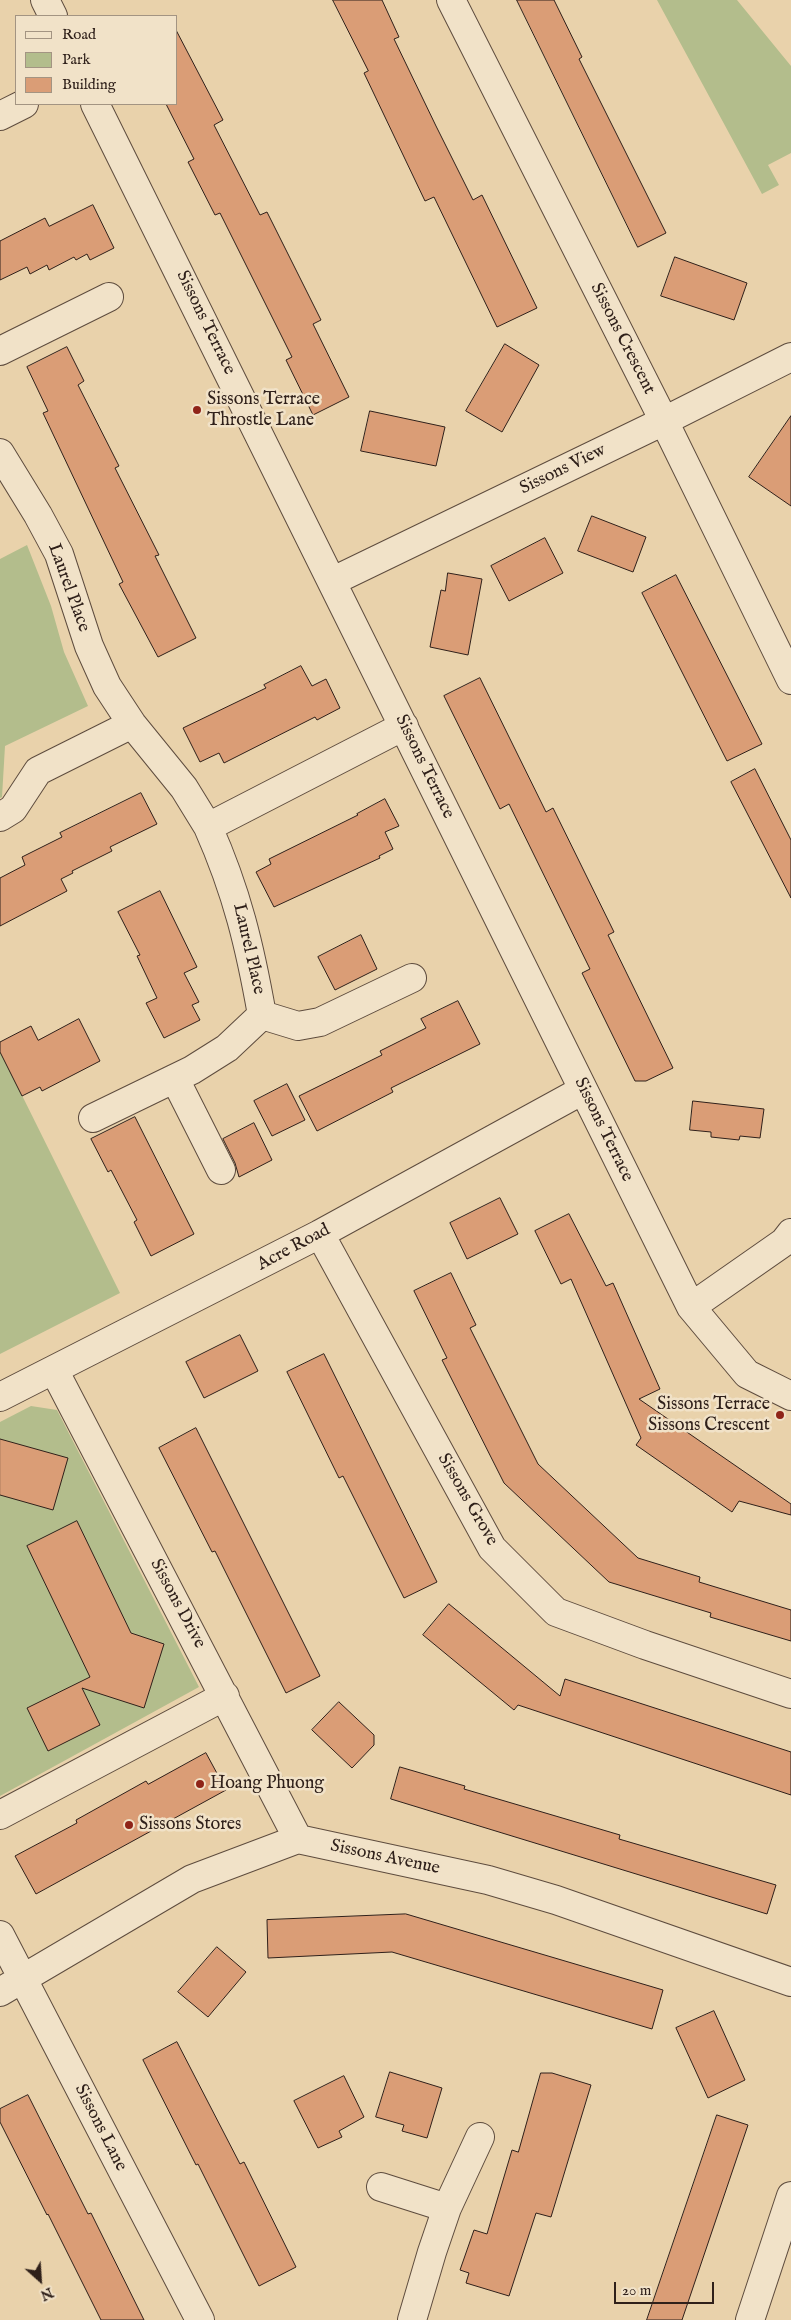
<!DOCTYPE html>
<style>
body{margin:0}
#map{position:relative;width:791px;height:2320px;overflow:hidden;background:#e9d2ab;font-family:"IM FELL English",serif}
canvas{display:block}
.legend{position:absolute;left:15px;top:15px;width:162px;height:90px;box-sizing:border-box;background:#f1e2c8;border:1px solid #a39482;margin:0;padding:6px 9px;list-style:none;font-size:15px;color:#2f201a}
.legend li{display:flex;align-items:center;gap:10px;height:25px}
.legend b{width:25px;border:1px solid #a39482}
.north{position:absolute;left:15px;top:2255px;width:50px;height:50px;-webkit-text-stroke:4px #f1e2c8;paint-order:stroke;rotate:154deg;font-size:14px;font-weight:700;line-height:20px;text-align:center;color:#2f201a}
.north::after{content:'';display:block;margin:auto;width:18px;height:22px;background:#2f201a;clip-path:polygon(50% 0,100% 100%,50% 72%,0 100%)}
.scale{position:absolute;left:614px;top:2282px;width:100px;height:22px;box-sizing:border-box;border:2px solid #2f201a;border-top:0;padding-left:6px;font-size:15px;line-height:18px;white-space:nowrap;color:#2f201a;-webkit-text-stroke:4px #f1e2c8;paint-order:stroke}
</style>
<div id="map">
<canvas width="791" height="2320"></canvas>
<ul class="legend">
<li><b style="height:6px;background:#f1e2c8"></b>Road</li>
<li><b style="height:14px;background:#b3bd8c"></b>Park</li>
<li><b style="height:14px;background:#da9d76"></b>Building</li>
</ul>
<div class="north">N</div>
<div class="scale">20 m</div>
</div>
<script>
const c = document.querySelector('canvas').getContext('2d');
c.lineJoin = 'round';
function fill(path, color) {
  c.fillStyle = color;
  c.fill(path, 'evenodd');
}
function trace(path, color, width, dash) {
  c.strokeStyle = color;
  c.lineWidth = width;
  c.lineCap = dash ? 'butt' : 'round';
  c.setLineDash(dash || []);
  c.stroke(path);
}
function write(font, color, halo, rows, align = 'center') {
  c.font = font + ' "IM FELL English",serif';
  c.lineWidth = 5;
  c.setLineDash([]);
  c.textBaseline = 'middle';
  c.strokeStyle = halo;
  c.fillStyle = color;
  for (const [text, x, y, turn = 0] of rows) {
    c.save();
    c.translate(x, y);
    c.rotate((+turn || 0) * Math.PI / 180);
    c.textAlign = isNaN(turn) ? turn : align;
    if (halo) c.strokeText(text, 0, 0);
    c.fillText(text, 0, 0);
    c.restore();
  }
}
const green = new Path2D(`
 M 657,0 L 737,0 L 791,66 L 791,153 L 768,165 L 779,185 L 762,194 Z
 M 27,545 L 51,606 L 64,652 L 88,706 L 5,746 L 2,797 L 0,798 L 0,559 Z
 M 0,1051 L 120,1293 L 0,1354 Z
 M 31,1406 L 57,1410 L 199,1687 L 0,1796 L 0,1422 Z`);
const building = new Path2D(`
 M 333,0 L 382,0 L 399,37 L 394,39 L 436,126 L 473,200 L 482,195 L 537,308 L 497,327 L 434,197 L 425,201 L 364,73 L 368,71 Z
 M 517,0 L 554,0 L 582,57 L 579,59 L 666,233 L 638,247 Z
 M 176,30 L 223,120 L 214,125 L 260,215 L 267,212 L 321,320 L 313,324 L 349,397 L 313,415 L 286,360 L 292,357 L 220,213 L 215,215 L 188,162 L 194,159 L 166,104 L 176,104 Z
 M 93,205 L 114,248 L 90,260 L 87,254 L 76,260 L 74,257 L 49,270 L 47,265 L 30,274 L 27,267 L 0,280 L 0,241 L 45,218 L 49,226 Z
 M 675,257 L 747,283 L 734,320 L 661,296 Z
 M 505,344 L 539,365 L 502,432 L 466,411 Z
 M 67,347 L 84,381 L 78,385 L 119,466 L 115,468 L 159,555 L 155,556 L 196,638 L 158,657 L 119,584 L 123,582 L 43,413 L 48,411 L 27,367 Z
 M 370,411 L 445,427 L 436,466 L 361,451 Z
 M 791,416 L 791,506 L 749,477 Z
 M 592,516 L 646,537 L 633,572 L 578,551 Z
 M 545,538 L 563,573 L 509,601 L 491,566 Z
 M 448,573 L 482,579 L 468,655 L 430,647 L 441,590 L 445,591 Z
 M 676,575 L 762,744 L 727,761 L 642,593 Z
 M 301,666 L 312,686 L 326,679 L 340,708 L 317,720 L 315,717 L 224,763 L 219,753 L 200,762 L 183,728 L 266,688 L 264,685 Z
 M 480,678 L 546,812 L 553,808 L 614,932 L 608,935 L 673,1068 L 646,1081 L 635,1081 L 582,973 L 590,969 L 509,804 L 500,809 L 444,696 Z
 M 755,769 L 791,840 L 791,898 L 731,782 Z
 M 141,793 L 157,824 L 110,847 L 112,851 L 72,871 L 73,873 L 61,879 L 67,891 L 0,926 L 0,878 L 25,865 L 22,857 L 62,837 L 60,833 Z
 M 385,799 L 399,826 L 385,832 L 393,849 L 379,856 L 380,858 L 274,907 L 256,872 L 271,864 L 269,859 L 358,815 L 357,814 Z
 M 160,891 L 197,967 L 184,973 L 199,1002 L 192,1005 L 200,1020 L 164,1038 L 146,1003 L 157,998 L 137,956 L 140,955 L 118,912 Z
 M 361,935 L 377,969 L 335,990 L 318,957 Z
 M 458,1001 L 480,1044 L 391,1088 L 393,1092 L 317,1131 L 299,1096 L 382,1055 L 380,1051 L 426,1028 L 421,1019 Z
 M 79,1019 L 100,1061 L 42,1091 L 40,1087 L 22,1096 L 0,1052 L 0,1042 L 31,1026 L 38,1040 Z
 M 287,1084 L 305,1120 L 272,1136 L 254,1101 Z
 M 693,1101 L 764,1109 L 760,1138 L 740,1136 L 739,1140 L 711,1137 L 711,1132 L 690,1130 Z
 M 135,1117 L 194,1234 L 151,1256 L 134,1222 L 137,1220 L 111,1170 L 108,1172 L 91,1139 Z
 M 254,1123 L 272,1160 L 239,1177 L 235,1163 L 223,1139 Z
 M 500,1198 L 518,1234 L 467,1259 L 450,1223 Z
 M 569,1214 L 606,1286 L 613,1283 L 660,1389 L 639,1399 L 791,1504 L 791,1515 L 739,1501 L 732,1512 L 636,1445 L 641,1438 L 571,1279 L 561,1284 L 535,1231 Z
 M 451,1273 L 476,1325 L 470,1328 L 538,1464 L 638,1558 L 700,1577 L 699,1582 L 791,1610 L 791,1641 L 710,1617 L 711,1613 L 609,1582 L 504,1483 L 442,1360 L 447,1358 L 414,1291 Z
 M 240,1335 L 258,1371 L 204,1398 L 186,1362 Z
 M 324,1354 L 437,1582 L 404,1598 L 343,1476 L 339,1478 L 287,1372 Z
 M 196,1428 L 320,1676 L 286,1693 L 215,1551 L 212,1552 L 159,1448 Z
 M 0,1439 L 68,1458 L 53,1510 L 0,1495 Z
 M 77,1521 L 131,1633 L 164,1644 L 144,1708 L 82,1688 L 100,1725 L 48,1751 L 27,1708 L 90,1677 L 27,1546 Z
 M 449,1604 L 560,1696 L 565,1679 L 791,1752 L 791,1795 L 518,1705 L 514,1710 L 423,1635 Z
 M 339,1702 L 374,1735 L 374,1745 L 352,1768 L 312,1730 Z
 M 206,1753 L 226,1790 L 36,1894 L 15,1856 L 77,1823 L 76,1820 L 146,1781 L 148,1784 Z
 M 400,1767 L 465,1786 L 464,1789 L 620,1835 L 619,1839 L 776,1885 L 767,1914 L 391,1799 Z
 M 406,1914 L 663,1990 L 652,2029 L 392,1952 L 268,1958 L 267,1920 Z
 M 217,1947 L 246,1972 L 208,2017 L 178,1992 Z
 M 714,2011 L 745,2080 L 708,2098 L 676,2028 Z
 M 177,2042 L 240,2164 L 244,2162 L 296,2267 L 259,2286 L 198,2164 L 196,2165 L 143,2060 Z
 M 390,2072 L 442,2088 L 427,2138 L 402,2131 L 404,2125 L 376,2117 Z
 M 541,2073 L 552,2073 L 591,2085 L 551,2217 L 536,2213 L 509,2296 L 466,2283 L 469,2273 L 460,2270 L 474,2230 L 487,2234 L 512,2150 L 518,2152 Z
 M 344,2076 L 364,2117 L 339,2131 L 342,2137 L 318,2148 L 294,2101 Z
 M 28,2095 L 88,2214 L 91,2213 L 144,2320 L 101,2320 L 48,2214 L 47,2215 L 0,2122 L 0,2109 Z
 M 717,2115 L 748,2125 L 682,2320 L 647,2320 Z`);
const minor = new Path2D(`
 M 45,0 L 53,16
 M 451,0 L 664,421 L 791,680
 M 95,104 L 691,1307 L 747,1374 L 791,1396
 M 0,116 L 24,104
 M 0,351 L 109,297
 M 0,453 L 38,515 L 59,554 L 89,646 L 107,686 L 132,724 L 184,788 L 208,827
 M 333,581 L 664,421 L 791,357
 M 0,817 L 13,809 L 38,771 L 132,724
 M 262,1015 C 250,947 237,892 208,827 L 404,726
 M 262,1015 L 298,1026 L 320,1022 L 412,978
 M 175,1079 L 221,1170
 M 93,1118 L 192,1070 L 227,1048 L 262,1015
 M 320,1234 L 492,1548 L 556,1612 L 645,1645 L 791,1694
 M 691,1307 L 784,1242 L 791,1233
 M 54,1370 L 298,1839
 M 0,1397 L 320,1234 L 583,1090
 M 0,1815 L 225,1696
 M 0,1935 L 200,2320
 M 0,1992 L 192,1879 L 298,1839 L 488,1880 L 556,1900 L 791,1982
 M 381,2187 L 447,2208
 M 412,2320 L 432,2252 L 447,2208 L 480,2137
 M 750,2320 L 791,2196`);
const markers = [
 [197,410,5,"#8f2418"],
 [780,1415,5,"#8f2418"],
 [200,1784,5,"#8f2418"],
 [129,1825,5,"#8f2418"]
];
const streetNames = [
 ["Sissons Terrace",205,323,64],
 ["Sissons Crescent",622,339,63],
 ["Sissons View",563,470,-26],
 ["Laurel Place",68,588,70],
 ["Sissons Terrace",424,767,64],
 ["Laurel Place",248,949,77],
 ["Sissons Terrace",603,1130,64],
 ["Acre Road",294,1248,-28],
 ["Sissons Grove",467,1500,60],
 ["Sissons Drive",177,1604,62],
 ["Sissons Avenue",385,1858,12],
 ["Sissons Lane",100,2128,63]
];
const poiNames = [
 ["Sissons Terrace",207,400],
 ["Throstle Lane",207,421],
 ["Sissons Terrace",770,1405,"right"],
 ["Sissons Crescent",770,1426,"right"],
 ["Hoang Phuong",210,1784],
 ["Sissons Stores",139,1825]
];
fill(green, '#b3bd8c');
fill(building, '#da9d76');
trace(building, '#2f201a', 1);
trace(minor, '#5e4c3e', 30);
trace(minor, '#f1e2c8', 28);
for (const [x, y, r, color] of markers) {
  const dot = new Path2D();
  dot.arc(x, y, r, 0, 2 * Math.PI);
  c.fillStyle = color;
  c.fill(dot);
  trace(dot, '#f1e2c8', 2);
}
write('18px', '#2f201a', '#f1e2c8', streetNames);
write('18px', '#2f201a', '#f1e2c8', poiNames, 'left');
</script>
